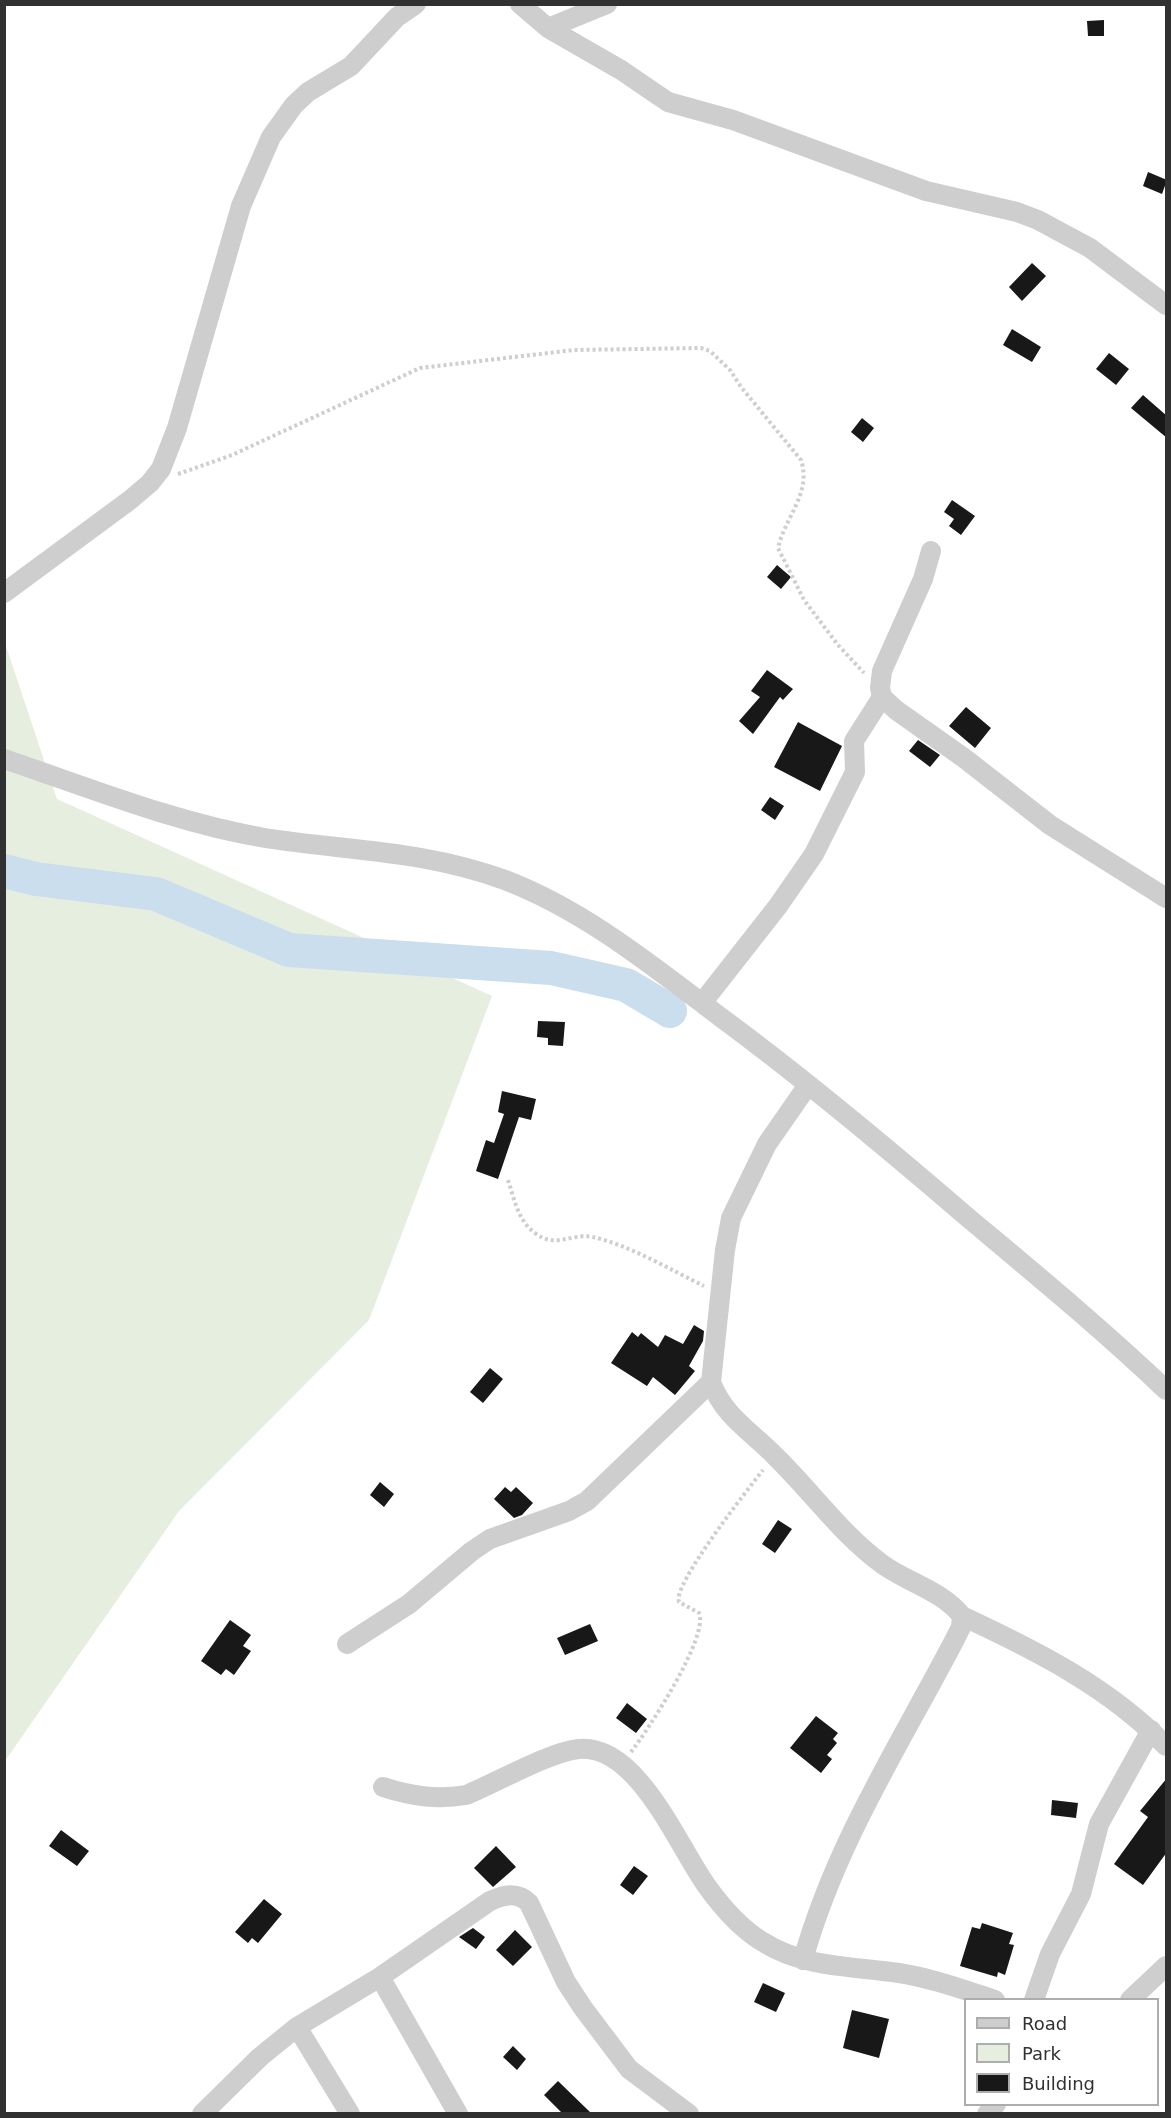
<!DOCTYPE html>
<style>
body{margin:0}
#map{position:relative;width:1171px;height:2118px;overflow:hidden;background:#fff;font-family:"DejaVu Sans",sans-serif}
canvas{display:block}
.frame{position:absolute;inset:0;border:6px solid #313131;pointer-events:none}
.legend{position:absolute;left:964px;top:1998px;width:195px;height:108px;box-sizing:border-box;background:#fff;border:2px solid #adadad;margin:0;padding:8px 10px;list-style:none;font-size:18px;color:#313131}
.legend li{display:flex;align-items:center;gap:12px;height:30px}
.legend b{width:30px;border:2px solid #adadad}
</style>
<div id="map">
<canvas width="1171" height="2118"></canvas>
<div class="frame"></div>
<ul class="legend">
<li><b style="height:8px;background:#cecece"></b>Road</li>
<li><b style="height:16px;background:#e6eedf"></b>Park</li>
<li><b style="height:16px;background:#181818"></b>Building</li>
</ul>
</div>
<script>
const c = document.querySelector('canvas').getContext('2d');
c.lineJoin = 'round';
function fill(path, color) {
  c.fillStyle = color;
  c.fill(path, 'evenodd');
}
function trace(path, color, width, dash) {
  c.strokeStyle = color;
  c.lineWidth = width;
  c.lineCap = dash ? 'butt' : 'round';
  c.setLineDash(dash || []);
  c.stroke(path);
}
const green = new Path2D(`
 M 4,640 L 57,799 L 492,996 L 369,1320 L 179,1511 L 5,1761 Z`);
const river = new Path2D(`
 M 4,871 L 36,879 L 156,894 L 289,950 L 551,968 L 626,985 L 670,1011`);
const building = new Path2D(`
 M 1104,20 L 1104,36 L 1088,36 L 1087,21 Z
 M 1148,172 L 1167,180 L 1162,194 L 1143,186 Z
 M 1032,263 L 1046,276 L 1022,301 L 1009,287 Z
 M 1012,329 L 1041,347 L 1032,362 L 1003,345 Z
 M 1109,353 L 1129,369 L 1116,385 L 1096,369 Z
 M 1143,395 L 1167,416 L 1167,438 L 1131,408 Z
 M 862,418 L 874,428 L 863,442 L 851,432 Z
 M 952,500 L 975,516 L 961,535 L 949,526 L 954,519 L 944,512 Z
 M 777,565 L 791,577 L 781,589 L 767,577 Z
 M 767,670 L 793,689 L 783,700 L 780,697 L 753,734 L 739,721 L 760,697 L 751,691 Z
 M 966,707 L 991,728 L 975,748 L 949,726 Z
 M 798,722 L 842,746 L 820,791 L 774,767 Z
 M 918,740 L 940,755 L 930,767 L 909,751 Z
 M 770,797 L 784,806 L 775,820 L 761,810 Z
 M 538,1021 L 565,1022 L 563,1046 L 548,1045 L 548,1038 L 537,1037 Z
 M 502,1091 L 536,1099 L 531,1120 L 519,1117 L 498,1179 L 476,1171 L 486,1140 L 494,1143 L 504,1114 L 498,1112 Z
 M 694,1325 L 704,1331 L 703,1341 L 689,1366 L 695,1371 L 675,1395 L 653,1377 L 647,1386 L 611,1363 L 632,1332 L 638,1337 L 641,1333 L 658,1347 L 665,1335 L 683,1344 Z
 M 490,1368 L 503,1379 L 483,1403 L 470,1392 Z
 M 380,1482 L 394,1494 L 384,1507 L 370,1495 Z
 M 505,1487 L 511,1492 L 516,1487 L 533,1503 L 522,1515 L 514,1518 L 494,1499 Z
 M 778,1520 L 792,1529 L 775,1553 L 762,1544 Z
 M 230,1620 L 251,1635 L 243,1646 L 251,1651 L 234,1675 L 226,1669 L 221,1675 L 201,1661 Z
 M 590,1624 L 598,1641 L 565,1655 L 557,1638 Z
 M 627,1703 L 647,1719 L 636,1733 L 616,1718 Z
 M 816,1716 L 838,1733 L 833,1739 L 837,1743 L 827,1755 L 832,1759 L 821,1773 L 790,1748 Z
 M 1167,1778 L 1167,1852 L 1143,1885 L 1114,1864 L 1148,1817 L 1140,1811 Z
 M 1052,1800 L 1078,1803 L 1076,1818 L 1051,1815 Z
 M 61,1830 L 89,1851 L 77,1866 L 49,1846 Z
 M 496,1846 L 516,1867 L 493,1887 L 474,1868 Z
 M 634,1866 L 648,1876 L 633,1895 L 620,1885 Z
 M 264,1899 L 282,1914 L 258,1943 L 252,1938 L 248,1943 L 235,1932 Z
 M 982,1923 L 1013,1933 L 1009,1944 L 1014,1945 L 1005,1975 L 998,1972 L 997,1977 L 960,1966 L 972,1927 L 980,1929 Z
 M 473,1928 L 485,1937 L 476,1949 L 459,1937 Z
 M 515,1930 L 532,1947 L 513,1966 L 496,1950 Z
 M 763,1983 L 785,1993 L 776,2012 L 754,2002 Z
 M 852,2010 L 889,2019 L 879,2058 L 843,2048 Z
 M 513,2046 L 526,2059 L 517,2070 L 503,2057 Z
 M 558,2081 L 592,2114 L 563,2114 L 544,2095 Z`);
const path = new Path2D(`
 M 178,474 L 232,455 L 420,368 L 574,350 L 701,348 L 710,351 L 730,370 L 741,387 L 801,460 C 812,493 785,517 778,548 L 804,600 L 838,645 L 864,673
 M 508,1180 C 514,1198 518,1221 535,1233 C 555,1249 571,1233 592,1237 C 625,1243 673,1271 704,1286
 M 631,1752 C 648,1730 709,1637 699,1613 L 679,1602 C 672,1585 749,1488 763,1470`);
const street = new Path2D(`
 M 520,4 L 548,28 L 621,70 L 668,102 L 733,120 L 926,191 L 1017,212 L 1038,220 L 1090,248 L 1166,305
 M 548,28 L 607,4
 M 931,551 L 923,579 L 882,671 L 880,688 L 882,697 L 896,710 L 964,758 L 1050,825 L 1166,898
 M 4,593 L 130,500 L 150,483 L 161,469 L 177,428 L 241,206 L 271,137 L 294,105 L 308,92 L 351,66 L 397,17 L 416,4
 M 4,759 C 90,788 176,823 265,838 C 348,851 424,850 505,880 C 586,911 655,968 723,1019 C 807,1081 887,1148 966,1216 C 1034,1273 1102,1329 1166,1390
 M 702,1003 L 778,906 L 814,854 L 855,772 L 854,741 L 882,697
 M 962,1616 C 1035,1650 1109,1687 1166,1746
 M 347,1644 L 409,1604 L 472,1551 L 490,1539 L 569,1511 L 587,1501 L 711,1382
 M 383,1787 C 411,1796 436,1800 466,1795 C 496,1783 549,1752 579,1749 C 637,1744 677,1844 706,1885 C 721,1906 741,1929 763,1942 C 804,1968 853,1966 899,1973 C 931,1978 964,1990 995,2000
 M 803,1960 C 835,1845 899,1746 954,1641 L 961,1627 L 962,1616 C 941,1590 908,1583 882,1564 C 842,1535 812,1492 776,1457 C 752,1432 724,1417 711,1382 L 725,1250 L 731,1218 L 767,1144 L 808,1085
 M 380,1977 L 458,2114
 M 1034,2000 L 1050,1954 L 1081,1894 L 1099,1824 L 1151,1730
 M 1130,2000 L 1166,1966
 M 297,2027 L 350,2114
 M 202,2114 L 260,2057 L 297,2027 L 380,1977 L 490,1901 C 504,1895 517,1891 529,1903 L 566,1982 L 583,2008 L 629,2069 L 689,2114
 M 987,2114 L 996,2104`);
fill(green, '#e6eedf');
trace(river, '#cadeee', 34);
fill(building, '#181818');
trace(path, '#cecece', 4, [3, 3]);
trace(street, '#cecece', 20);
</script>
